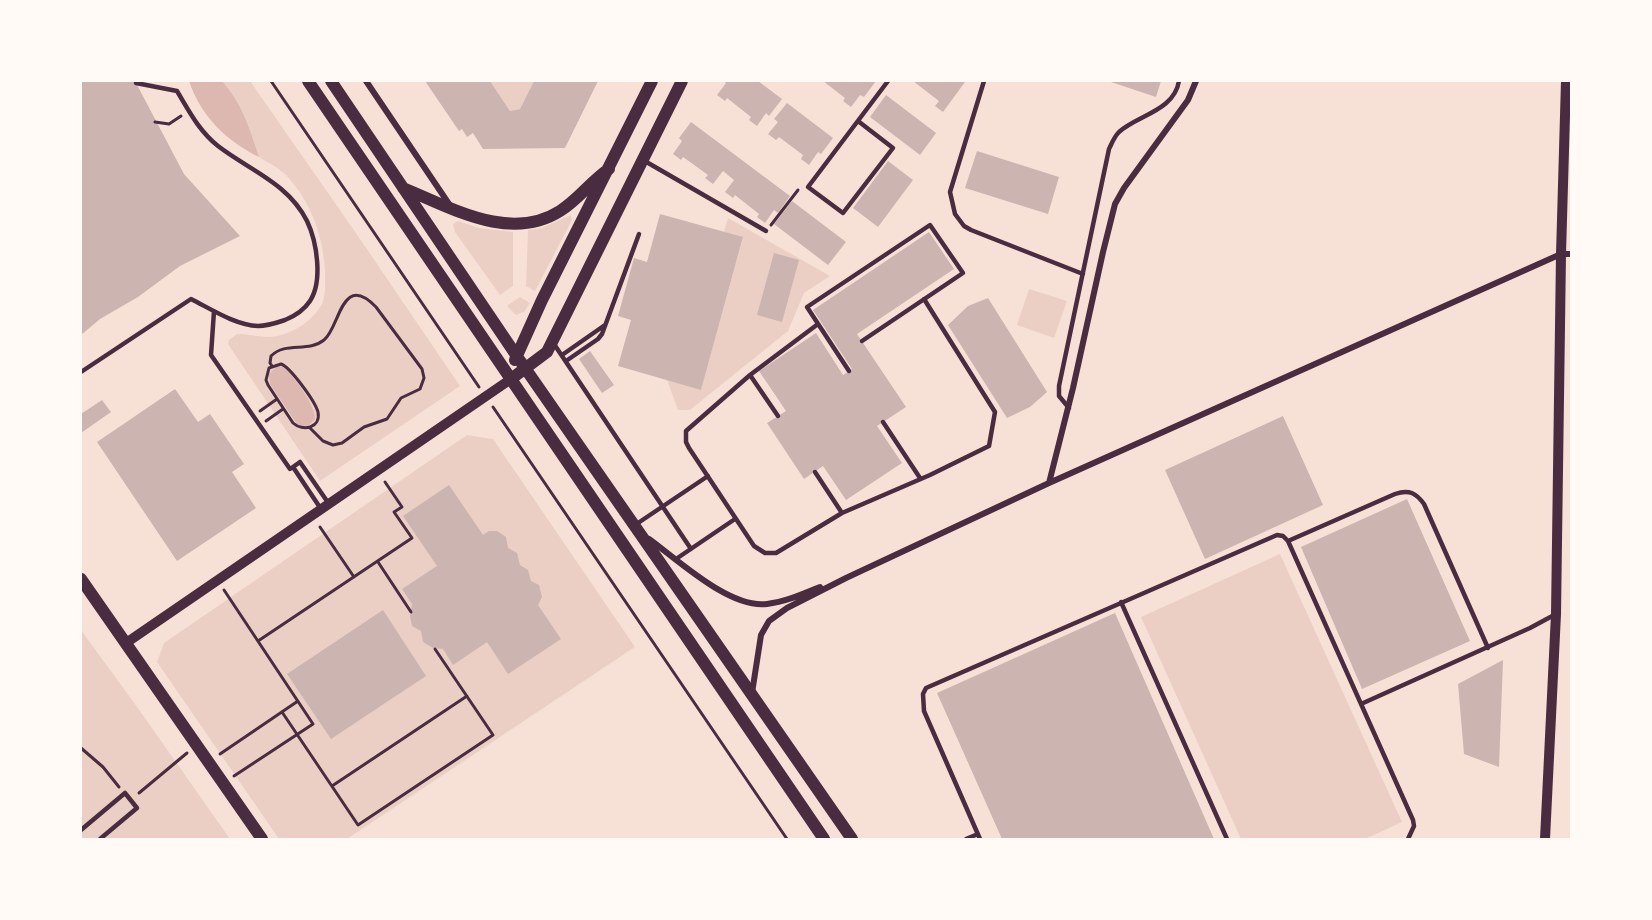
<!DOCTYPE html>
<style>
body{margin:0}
#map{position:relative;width:1652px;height:920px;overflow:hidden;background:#f7e1d7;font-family:"DM Sans",sans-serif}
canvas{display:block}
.frame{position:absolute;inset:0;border:82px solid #fffaf5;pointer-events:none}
</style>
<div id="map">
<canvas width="1652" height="920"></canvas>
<div class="frame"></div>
</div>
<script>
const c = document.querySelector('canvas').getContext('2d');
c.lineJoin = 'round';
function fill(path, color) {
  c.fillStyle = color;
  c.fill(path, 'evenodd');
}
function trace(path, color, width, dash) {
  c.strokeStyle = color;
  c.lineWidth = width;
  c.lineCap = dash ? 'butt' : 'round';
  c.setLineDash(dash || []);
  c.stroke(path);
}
const green = new Path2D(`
 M 222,81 L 250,81 L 358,236 L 460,386 L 320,481 L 228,344 L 229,340 L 237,334 C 256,334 268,341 287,333 C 301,328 315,317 322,304 C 326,294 325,282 325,272 C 323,235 311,202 286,175 C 278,167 268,163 259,157 C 250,129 242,103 222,81 Z
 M 490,81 L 534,81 L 520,109 L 510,111 Z
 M 571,215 L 572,220 L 535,291 L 526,286 L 528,230 L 542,228 Z
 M 728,218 L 830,276 L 804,293 L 788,331 L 690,410 L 678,410 L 667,380 L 701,389 L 743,238 L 724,232 Z
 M 458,221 L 479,228 L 513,232 L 513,286 L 500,295 L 455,232 L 453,224 Z
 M 1029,289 L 1067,301 L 1054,338 L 1017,325 Z
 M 520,297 L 530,303 L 524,312 L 516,315 L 507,306 Z
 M 467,435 L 493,439 L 635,647 L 347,839 L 279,839 L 157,662 L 164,643 Z
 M 1280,554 L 1402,822 L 1365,839 L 1241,839 L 1141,617 Z
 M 81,630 L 140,711 L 230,839 L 81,839 Z`);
const water = new Path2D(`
 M 189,81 L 222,81 C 242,103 250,129 259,157 C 226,141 201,116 189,81 Z
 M 281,366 C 291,370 316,407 315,419 L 308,426 L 298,425 L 295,421 L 270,384 L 269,374 L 276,367 Z`);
const building = new Path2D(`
 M 81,81 L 135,81 L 184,174 L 240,236 L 180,266 L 138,297 L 100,319 L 81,335 Z
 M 425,81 L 490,81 L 510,111 L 520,109 L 534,81 L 598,81 L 565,148 L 483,149 L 473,133 L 467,137 L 462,129 L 459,131 Z
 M 723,81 L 758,81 L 782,99 L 769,116 L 766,113 L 757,126 L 749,120 L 751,117 L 727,98 L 725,101 L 717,95 L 726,83 Z
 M 823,81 L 876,81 L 864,97 L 860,95 L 851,107 L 843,101 L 845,98 Z
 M 913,81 L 964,81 L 965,82 L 943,112 L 935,106 L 939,101 Z
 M 1108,81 L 1161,81 L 1156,97 Z
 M 886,95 L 936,133 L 920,155 L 870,117 Z
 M 787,103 L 833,138 L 821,154 L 818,152 L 809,165 L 801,159 L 803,155 L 779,137 L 776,140 L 768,134 L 778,122 L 774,119 Z
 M 691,122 L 790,196 L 778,213 L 774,210 L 765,223 L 757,217 L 759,214 L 735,195 L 733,198 L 725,192 L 734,180 L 723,171 L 713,184 L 705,178 L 708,175 L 683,157 L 681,160 L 673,154 L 682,141 L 679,138 Z
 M 977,151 L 1059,177 L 1048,214 L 965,188 Z
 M 888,161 L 913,180 L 878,227 L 853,208 Z
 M 792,201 L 846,242 L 828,265 L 774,224 Z
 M 660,214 L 743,237 L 701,390 L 618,366 L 631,320 L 618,316 L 634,258 L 647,262 Z
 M 929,232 L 954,269 L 857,334 L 906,407 L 877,426 L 902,463 L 846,500 L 823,466 L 804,479 L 767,423 L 786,411 L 759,371 L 816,333 L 843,375 L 852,369 L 813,310 Z
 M 774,253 L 799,260 L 782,322 L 757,315 Z
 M 988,298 L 1047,392 L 1030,407 L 1007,418 L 948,325 L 968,306 Z
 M 590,351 L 614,385 L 602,393 L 579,359 Z
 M 175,389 L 198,422 L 210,414 L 244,464 L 232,472 L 256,508 L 177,561 L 97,442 Z
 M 102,400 L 111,412 L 81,433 L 81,414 Z
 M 1283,416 L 1323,505 L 1205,559 L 1165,470 Z
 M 449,485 L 483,535 L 489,531 L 497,531 L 506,537 L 508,548 L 517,553 L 520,565 L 528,570 L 531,581 L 539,585 L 542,597 L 538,605 L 561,639 L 508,674 L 487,642 L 453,665 L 443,649 L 433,648 L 423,642 L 421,631 L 412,626 L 410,616 L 412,604 L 402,589 L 437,566 L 403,516 Z
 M 1407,499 L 1470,641 L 1362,689 L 1301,547 Z
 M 383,610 L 426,676 L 331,739 L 287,674 Z
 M 1115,613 L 1214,839 L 1002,839 L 937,693 Z
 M 1503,660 L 1499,767 L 1464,754 L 1458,684 Z`);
const path = new Path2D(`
 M 271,81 L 479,387
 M 155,122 L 169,124 L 181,116
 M 771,225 L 798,190
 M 281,364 C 290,367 315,401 318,412 C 321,428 303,432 293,423 L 268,385 L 266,380 L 269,368 Z
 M 272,366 L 270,363 L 271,356 C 286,341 308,353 324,340 C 340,328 341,271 376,307 L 422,369 L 424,378 L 420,389 L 401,398 L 387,419 L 364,427 L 342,443 L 333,445 L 323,441 L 310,428
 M 493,407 L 787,839
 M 260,411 L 277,399
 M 266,421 L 283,409
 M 320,527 L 354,577
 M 378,562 L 411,612
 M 224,590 L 313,724 L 234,776
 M 258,641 L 412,538 L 394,512 L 402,507 L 385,482
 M 282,712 L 358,825 L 493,735 L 435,649
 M 81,748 L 103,767 L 119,787
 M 220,754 L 298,701
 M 332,786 L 467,696
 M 139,793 L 187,753`);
const service = new Path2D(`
 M 984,81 L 950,192 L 955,214 L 964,226 L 971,230 L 1083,274
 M 858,121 L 893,148 L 843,213 L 808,187 L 888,81
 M 643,160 L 766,231
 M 214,311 L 211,355 L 290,469 L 293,467 L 321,509
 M 818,324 L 750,375 L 686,431 L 686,442 L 689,448 L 754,546 L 765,553 L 776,553 L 842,513 L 930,475 L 989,446 L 995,412 L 924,299
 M 554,344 L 691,549
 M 562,355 L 605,325
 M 566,361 L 598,339 L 602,334 L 639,234
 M 849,371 L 807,307 L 930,225 L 963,273 L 862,341
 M 81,372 L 191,299 C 211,309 235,325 258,326 C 268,326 276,323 285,320 C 295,316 304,310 310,301 C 323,281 317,242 307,221 C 288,183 249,170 218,146 C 199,131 189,111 177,91 L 136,83
 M 750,375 L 778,416
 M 1069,408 L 1059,396 L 1059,386 L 1109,149 C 1112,143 1114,137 1119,132 C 1138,115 1174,111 1179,81
 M 883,422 L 920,478
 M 293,467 L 300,462 L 329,504
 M 815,472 L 842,513
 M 635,525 L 708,476
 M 1288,541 L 1395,494 C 1409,489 1416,493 1424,504 L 1488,648
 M 676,559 L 735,519
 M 1121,602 L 1227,839
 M 1361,704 L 1530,628 L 1556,614
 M 81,830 L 125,793 L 137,808 L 100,839
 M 966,839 L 978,834
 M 980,839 L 924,711 L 923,694 L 926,688 L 1277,535 L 1283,536 L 1288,541 L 1413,820 L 1414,826 L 1408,839`);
const minor = new Path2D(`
 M 366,81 L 449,204
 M 1049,483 L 1073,388 L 1103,252 L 1115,204 L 1124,188 L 1188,100 L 1196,81
 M 649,539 C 678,560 730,609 767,604 C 785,602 803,594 820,587
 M 752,693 L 761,635 L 769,621 L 787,608 L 846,578 L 1049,483 L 1561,254 L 1571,254`);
const tertiary = new Path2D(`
 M 126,643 L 511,379
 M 1545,839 L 1556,614 L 1561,254 L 1566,81`);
const secondary = new Path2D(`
 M 308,81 L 824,839
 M 331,81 L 516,355 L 852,839
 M 403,188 C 450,207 510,243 560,211 C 579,199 591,181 609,169
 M 515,360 L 542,300 L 652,81
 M 511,379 L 547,352 L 682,81
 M 81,579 L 262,839`);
fill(green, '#ebcfc5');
fill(water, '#dcb8b0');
fill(building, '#ccb4b1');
trace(path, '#4a2c40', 3);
trace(service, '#4a2c40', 4.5);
trace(minor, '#4a2c40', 6);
trace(tertiary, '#4a2c40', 10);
trace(secondary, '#4a2c40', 12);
</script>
